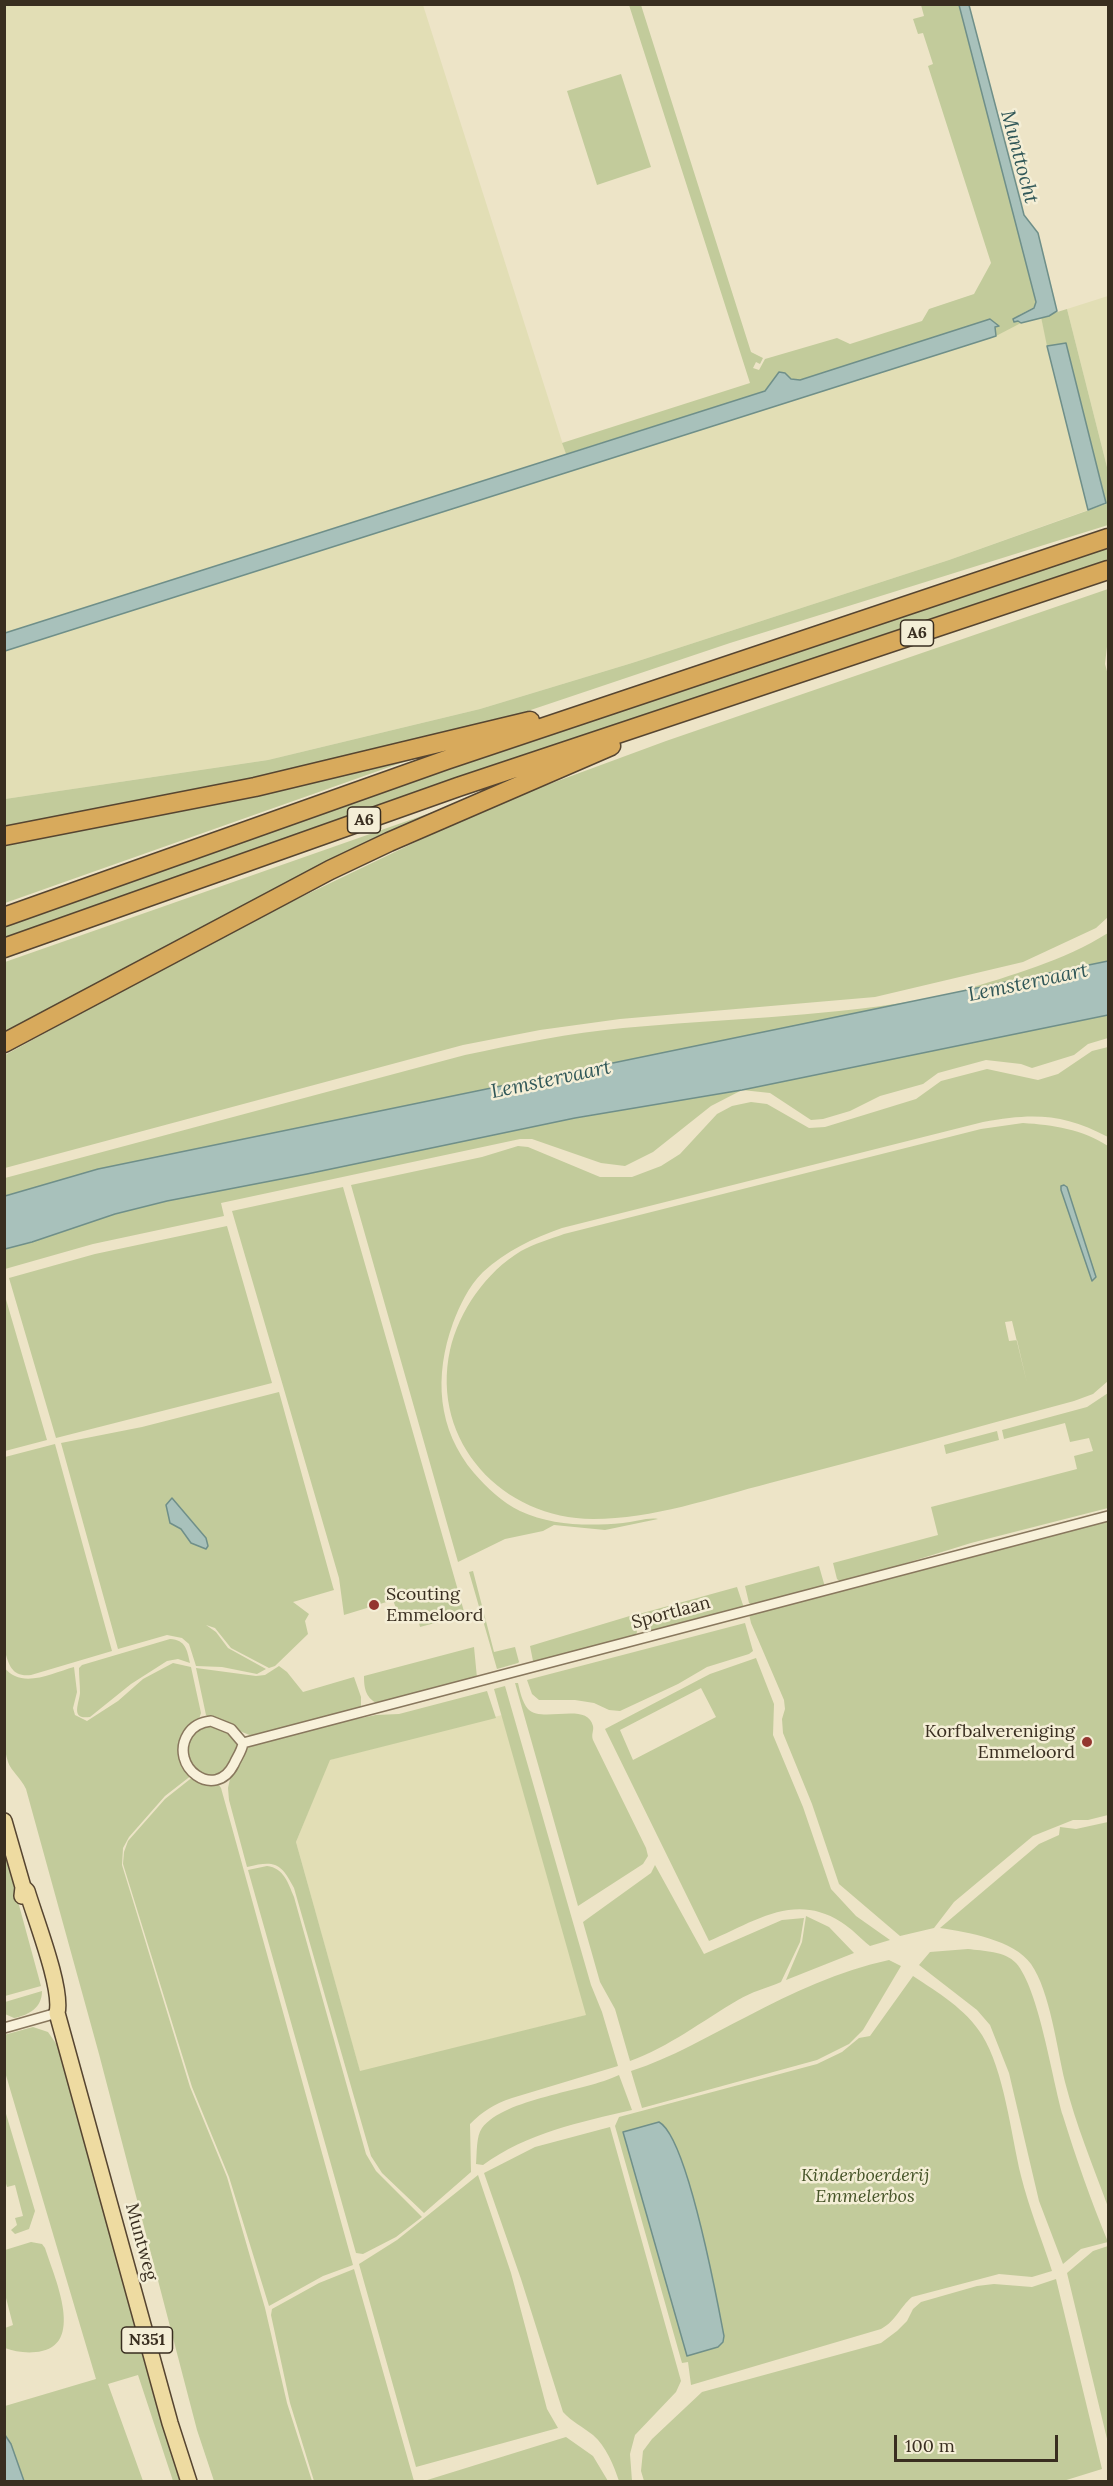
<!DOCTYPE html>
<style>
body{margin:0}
#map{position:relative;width:1113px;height:2486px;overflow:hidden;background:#ede4c7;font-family:Lora,serif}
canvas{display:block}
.frame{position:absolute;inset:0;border:6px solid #392e20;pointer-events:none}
.scale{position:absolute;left:894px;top:2435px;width:164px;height:27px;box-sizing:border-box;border:3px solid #392e20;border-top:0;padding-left:8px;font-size:18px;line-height:21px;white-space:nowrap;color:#392e20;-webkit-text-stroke:4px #f4eed6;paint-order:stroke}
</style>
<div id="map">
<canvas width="1113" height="2486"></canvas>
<div class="frame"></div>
<div class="scale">100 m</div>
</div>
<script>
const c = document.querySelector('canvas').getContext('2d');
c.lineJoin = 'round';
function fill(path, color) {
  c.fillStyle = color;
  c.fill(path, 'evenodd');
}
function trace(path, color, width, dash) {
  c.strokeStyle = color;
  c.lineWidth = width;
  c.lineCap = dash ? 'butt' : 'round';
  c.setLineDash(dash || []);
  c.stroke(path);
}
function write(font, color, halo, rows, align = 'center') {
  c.font = font + ' Lora,serif';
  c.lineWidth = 5;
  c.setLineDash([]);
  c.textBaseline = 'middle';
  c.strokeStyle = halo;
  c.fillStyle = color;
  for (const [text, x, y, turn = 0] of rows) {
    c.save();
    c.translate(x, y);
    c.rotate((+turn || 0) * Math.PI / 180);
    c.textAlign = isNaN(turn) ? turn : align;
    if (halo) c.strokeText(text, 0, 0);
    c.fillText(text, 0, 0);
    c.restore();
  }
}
const farmland = new Path2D(`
 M 4,5 L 423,5 L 566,454 L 5,633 Z
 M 1108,296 L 1108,471 L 1067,309 Z
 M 1041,317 L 1088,510 L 949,560 L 632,663 L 480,709 L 268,760 L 5,799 L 5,651 L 990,338 L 1025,321 Z
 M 502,1715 L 587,2015 L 360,2072 L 296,1842 L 329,1760 Z`);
const green = new Path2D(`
 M 629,5 L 641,5 L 751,352 L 763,358 L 760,364 L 756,362 L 753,368 L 759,370 L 765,359 L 837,338 L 850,344 L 922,321 L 929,309 L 974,294 L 991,263 L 928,66 L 933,64 L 923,33 L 918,34 L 913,19 L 924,16 L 921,5 L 959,5 L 1034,293 L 1036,306 L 1019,315 L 1018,321 L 1021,323 L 996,336 L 994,325 L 989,320 L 800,380 L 791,379 L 785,373 L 779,372 L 765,391 L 566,454 L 562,443 L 750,383 Z
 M 621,74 L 651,167 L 597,185 L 567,91 Z
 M 1067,309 L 1108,471 L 1108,525 L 730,643 L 498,721 L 334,764 L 5,830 L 5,799 L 268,760 L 480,709 L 632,663 L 949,560 L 1106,504 L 1066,344 L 1047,346 L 1041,317 Z
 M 1108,546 L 1108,561 L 557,745 L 5,940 L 5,925 L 553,732 Z
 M 1108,589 L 1108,638 L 1105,664 L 1108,675 L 1108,917 L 1096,928 L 1023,962 L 875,997 L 620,1019 L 540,1030 L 463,1045 L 5,1168 L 5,1055 L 237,928 L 455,823 L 517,796 L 666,741 Z
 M 446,747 L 5,903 L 5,841 Z
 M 524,780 L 5,1042 L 5,962 Z
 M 1108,933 L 1108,961 L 961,991 C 1012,975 1063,961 1108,933 Z
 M 914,1001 L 98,1169 L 5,1196 L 5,1178 L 465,1055 C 517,1044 570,1033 623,1028 C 720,1019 818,1017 914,1001 Z
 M 1108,1015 L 1108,1038 L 1088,1044 L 1074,1055 L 1032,1068 L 1021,1064 L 986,1060 L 938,1073 L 923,1084 L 880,1096 L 850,1111 L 823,1119 L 811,1120 L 770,1093 L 742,1090 L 711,1106 L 653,1152 L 625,1166 L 601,1163 L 532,1139 L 520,1139 L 221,1203 L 224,1216 L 93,1244 L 5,1269 L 4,1249 L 32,1242 L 115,1214 L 167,1201 L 307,1174 L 575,1118 L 742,1090 Z
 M 1108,1047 L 1108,1137 C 1063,1113 1032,1113 983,1122 L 562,1228 C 533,1238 506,1251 483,1272 C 468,1287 460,1305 453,1323 C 434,1376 437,1429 474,1473 C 487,1488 502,1502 520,1511 C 552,1526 589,1526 623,1523 C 633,1522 650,1517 658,1519 L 605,1530 L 554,1525 L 543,1531 L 505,1539 L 458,1562 L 351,1185 L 482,1157 L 518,1146 L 528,1147 L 600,1177 L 632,1177 L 661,1166 L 680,1154 L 717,1114 L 732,1106 L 751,1102 L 767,1104 L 809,1128 L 825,1127 L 916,1099 L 941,1081 L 987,1069 L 1038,1080 L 1058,1074 L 1092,1051 Z
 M 1023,1123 C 1053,1125 1082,1129 1108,1146 L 1108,1381 L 1093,1394 L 1074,1401 C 973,1428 871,1457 770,1483 C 712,1498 653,1519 593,1519 C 503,1519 430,1442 450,1350 C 459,1311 486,1272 521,1251 C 534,1244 550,1239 564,1234 L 981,1129 ZM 1012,1321 L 1027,1383 L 1017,1340 L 1009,1341 L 1005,1322 Z
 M 343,1187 L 465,1615 L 420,1627 L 417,1615 L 400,1619 L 393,1600 L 344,1615 L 339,1578 L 232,1211 Z
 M 227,1226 L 272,1383 L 56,1438 L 9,1278 L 95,1254 Z
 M 5,1296 L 47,1440 L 5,1451 L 4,1451 Z
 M 279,1392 L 333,1587 L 334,1590 L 293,1602 L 309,1614 L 305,1621 L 308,1634 L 275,1666 L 269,1668 L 231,1648 L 215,1628 L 206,1625 L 216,1632 L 228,1648 L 266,1669 L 257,1674 L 222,1667 L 196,1666 L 189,1644 L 182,1638 L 167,1635 L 118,1649 L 61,1443 L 142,1427 ZM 166,1505 L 180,1507 L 206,1538 L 206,1549 L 191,1543 L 181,1529 L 170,1523 Z
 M 1108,1393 L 1108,1508 L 971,1543 L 842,1583 L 837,1579 L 833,1563 L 938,1535 L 931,1507 L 1077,1469 L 1074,1456 L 1093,1451 L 1089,1438 L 1070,1442 L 1065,1423 L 1004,1439 L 1002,1430 L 1087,1407 Z
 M 997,1431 L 999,1440 L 946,1454 L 944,1445 Z
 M 55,1444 L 112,1651 L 31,1675 C 13,1677 9,1667 5,1651 L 5,1457 Z
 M 1108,1520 L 1108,1815 L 1088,1820 L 1073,1820 L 1033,1836 L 954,1902 L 934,1928 L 900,1936 L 839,1884 L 812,1804 L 783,1733 L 782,1719 L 785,1709 L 784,1700 L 751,1623 L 749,1614 Z
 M 819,1566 L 825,1587 L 753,1606 L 749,1603 L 745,1586 Z
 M 473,1571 L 494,1652 L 515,1647 L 519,1662 L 518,1663 L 497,1669 L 469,1572 Z
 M 737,1587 L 744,1608 L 650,1633 L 643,1629 L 639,1614 Z
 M 633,1615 L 637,1632 L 635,1637 L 534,1666 L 530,1646 Z
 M 745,1623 L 753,1651 L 749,1654 L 707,1667 L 678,1684 L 620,1711 L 609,1710 L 594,1703 L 575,1700 L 539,1700 L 532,1694 L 527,1680 Z
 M 170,1639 C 186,1640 187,1650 190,1663 L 178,1659 L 167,1661 L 131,1684 L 90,1717 C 70,1720 79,1704 80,1693 C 80,1685 79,1676 79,1668 L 82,1665 Z
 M 474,1647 L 477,1678 L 379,1704 C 366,1699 364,1689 364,1676 Z
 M 756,1658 L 774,1704 L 773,1735 L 803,1807 L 831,1889 L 856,1916 L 890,1940 L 870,1946 C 860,1938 851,1928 841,1922 C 794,1892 754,1922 709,1941 L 605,1729 L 710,1674 ZM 701,1688 L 716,1717 L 633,1760 L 620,1730 Z
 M 173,1663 L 191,1667 L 201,1713 L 199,1719 L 182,1741 L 192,1775 L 165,1796 L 129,1837 L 123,1848 L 122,1865 L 190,2087 L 227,2177 L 265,2308 L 287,2403 L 312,2481 L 214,2481 L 197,2430 L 99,2054 L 26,1789 C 21,1778 11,1771 8,1762 C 0,1735 4,1695 4,1667 C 21,1690 52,1673 74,1667 L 77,1692 L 73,1708 L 75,1715 L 87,1721 L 118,1701 L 143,1679 Z
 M 279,1666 L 287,1672 L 303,1692 L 354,1677 L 361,1697 L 361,1707 L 252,1736 L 210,1719 L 206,1715 L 196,1668 L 256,1676 L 265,1675 Z
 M 515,1683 L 518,1683 C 520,1691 522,1702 528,1709 C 542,1724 587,1701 593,1726 C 594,1731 591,1734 593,1740 L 646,1848 L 648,1856 L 643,1864 L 578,1906 Z
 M 505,1686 L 591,1985 L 602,2012 L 618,2066 L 512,2098 C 494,2104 483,2111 470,2124 L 471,2172 L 424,2213 L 382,2173 L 371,2156 L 294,1888 C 281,1863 275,1860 247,1867 L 229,1800 L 228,1788 L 231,1774 L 246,1749 L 252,1745 L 293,1732 L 376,1715 L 399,1714 L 487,1691 L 496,1718 L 330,1760 L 296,1842 L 360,2071 L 586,2015 L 494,1689 Z
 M 208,1723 L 228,1730 L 238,1743 L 228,1771 L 213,1778 L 195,1772 C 182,1747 182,1737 208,1723 Z
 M 194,1776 L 219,1785 L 221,1788 L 353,2265 L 323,2276 L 269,2306 L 229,2177 L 192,2087 L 123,1864 L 124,1852 L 128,1841 L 165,1799 Z
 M 1108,1822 L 1108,2207 C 1093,2166 1076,2125 1065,2082 C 1057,2049 1050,1991 1031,1964 C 1014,1940 967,1932 940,1928 L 1039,1844 L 1059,1835 L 1060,1827 L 1076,1829 Z
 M 4,1850 L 41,1986 L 5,1996 L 4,1996 Z
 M 655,1865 L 704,1954 L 782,1920 L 804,1918 L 800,1942 L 781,1982 C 767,1988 751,1992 738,2000 C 702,2021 669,2047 630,2061 L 615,2009 L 600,1982 L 583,1922 L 651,1873 Z
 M 267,1866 C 284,1868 288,1883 294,1897 L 366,2154 L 376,2171 L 422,2217 L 396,2237 L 363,2254 L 356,2253 L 248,1870 Z
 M 806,1916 L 829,1927 L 854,1953 L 786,1980 L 802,1942 Z
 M 968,1949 C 983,1951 1005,1951 1016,1963 C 1039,1989 1052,2079 1063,2116 C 1076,2158 1091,2201 1108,2242 L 1081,2249 L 1063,2264 L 1039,2201 L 1009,2073 L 990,2025 L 977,2010 L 919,1965 L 930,1952 Z
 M 889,1960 L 901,1966 L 863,2030 L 849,2044 L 817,2060 L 642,2108 L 631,2071 C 672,2058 710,2035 748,2016 C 793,1992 839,1971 889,1960 Z
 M 913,1976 C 937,1992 966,2009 982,2035 C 1004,2070 1011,2134 1021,2176 C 1029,2208 1042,2240 1052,2271 L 1032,2277 L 999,2274 L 912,2297 C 899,2308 897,2320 881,2329 L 691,2385 L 688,2362 L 682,2363 L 615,2126 L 619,2117 L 817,2064 L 842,2052 L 859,2038 L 870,2036 Z
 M 42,1991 C 42,2008 29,2015 14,2018 L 5,2014 L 5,2002 Z
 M 33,2027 L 48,2032 L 57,2045 L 131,2310 L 184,2481 L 173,2481 L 138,2375 L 108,2384 L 143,2481 L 24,2481 L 11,2444 L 5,2435 L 5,2406 L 96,2379 L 5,2072 L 4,2035 Z
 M 619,2075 L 632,2110 C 580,2122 527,2133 483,2165 L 476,2164 C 477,2154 476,2136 482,2128 C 505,2098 584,2092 619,2075 Z
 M 4,2107 L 35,2211 L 29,2229 L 15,2234 L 11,2230 L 17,2225 L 15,2218 L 23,2216 L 15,2185 L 7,2187 L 5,2180 Z
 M 610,2127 L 681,2381 L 676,2392 L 635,2435 L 630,2454 L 632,2481 L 619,2481 C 614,2466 606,2446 593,2435 C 583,2427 572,2422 563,2412 L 521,2279 L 484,2173 L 535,2147 Z
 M 478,2175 L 511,2273 L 547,2409 L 558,2428 L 416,2467 L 359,2264 L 397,2240 Z
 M 31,2242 L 42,2244 L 45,2248 C 53,2274 85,2342 42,2351 C 30,2354 15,2352 5,2348 L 5,2328 L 13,2325 L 5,2294 L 5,2250 Z
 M 1108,2246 L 1108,2443 L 1067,2273 L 1093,2251 Z
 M 354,2269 L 414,2481 L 314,2481 L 290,2403 L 271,2315 L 272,2309 L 319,2283 Z
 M 1056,2279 L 1102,2469 L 1060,2482 L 644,2481 L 641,2471 L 643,2451 L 652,2439 L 702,2392 L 881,2343 L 897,2331 L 907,2321 L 913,2309 L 921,2302 L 977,2286 L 994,2284 L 1032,2287 Z
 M 566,2437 L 593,2456 L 608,2481 L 424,2481 Z`);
const water = new Path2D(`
 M 959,5 L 969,5 L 1021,203 L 1024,215 L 1038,233 L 1057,311 L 1049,316 L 1021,323 L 1018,321 L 1014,322 L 1013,319 L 1034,308 L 1036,302 Z
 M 990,319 L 999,326 L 995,327 L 996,336 L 990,338 L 5,651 L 5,633 L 765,391 L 779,372 L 785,373 L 791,379 L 800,380 Z
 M 1066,343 L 1106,503 L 1088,510 L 1047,346 Z
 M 1108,961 L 1108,1015 L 742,1090 L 575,1118 L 307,1174 L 167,1201 L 115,1214 L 32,1242 L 5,1249 L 5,1196 L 98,1169 Z
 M 1064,1185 L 1067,1187 L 1096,1277 L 1092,1281 L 1061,1190 L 1061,1186 Z
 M 172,1498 L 206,1538 L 208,1546 L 206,1549 L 191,1543 L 181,1529 L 170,1523 L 166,1505 Z
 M 659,2122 C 687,2137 717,2299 724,2336 L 723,2342 L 718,2347 L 687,2356 L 623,2132 Z
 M 5,2435 L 11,2444 L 24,2481 L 5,2481 Z`);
const street = new Path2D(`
 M 211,1721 L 231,1729 L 243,1743 C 242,1751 237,1757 234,1764 C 215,1802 168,1766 188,1734 C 193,1726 202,1722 211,1721 Z
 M 243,1743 L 1108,1516
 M 4,2028 L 57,2013`);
const primary = new Path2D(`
 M 4,1821 L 23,1887 L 22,1896
 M 23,1887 L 27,1891 C 35,1918 63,1989 57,2013 L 170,2423 L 189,2482`);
const highway = new Path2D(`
 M 4,836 L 255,787 L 530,721
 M 4,917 L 446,760 L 1108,538
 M 4,948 L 458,787 L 1108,570
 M 4,1043 L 330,870 L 389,842 L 611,746`);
const markers = [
 [374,1605,6,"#94362f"],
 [1087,1742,6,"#94362f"]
];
const shields = [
 [917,633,33],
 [364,820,33],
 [147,2340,51]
];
const shieldNames = [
 ["A6",917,633],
 ["A6",364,820],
 ["N351",147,2340]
];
const poiNames = [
 ["Scouting",386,1595],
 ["Emmeloord",386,1616],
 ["Korfbalvereniging",1075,1732,"right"],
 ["Emmeloord",1075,1753,"right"]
];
const streetNames = [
 ["Sportlaan",671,1613,-15],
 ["Muntweg",141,2242,75]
];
const parkNames = [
 ["Kinderboerderij",865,2176],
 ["Emmelerbos",865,2197]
];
const waterNames = [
 ["Munttocht",1019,157,75],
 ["Lemstervaart",1028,983,-12],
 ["Lemstervaart",551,1080,-12]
];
fill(farmland, '#e2deb5');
fill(green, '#c2cb9b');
fill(water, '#a8c1bb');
trace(water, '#6f8f89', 1.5);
trace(street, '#88775d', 12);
trace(primary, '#564531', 18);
trace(highway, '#564531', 21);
trace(street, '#f8f1da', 9);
trace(primary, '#eedba1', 15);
trace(highway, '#d8aa5c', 18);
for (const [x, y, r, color] of markers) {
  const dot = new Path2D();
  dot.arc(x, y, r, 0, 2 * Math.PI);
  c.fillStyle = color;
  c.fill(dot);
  trace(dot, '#f4eed6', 2);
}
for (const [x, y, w] of shields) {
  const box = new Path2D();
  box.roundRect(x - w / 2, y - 13, w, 26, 4.5);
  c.fillStyle = '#f4eed6';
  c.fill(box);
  trace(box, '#392e20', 1.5);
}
write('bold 16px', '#392e20', null, shieldNames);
write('18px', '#392e20', '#f4eed6', poiNames, 'left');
write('18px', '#392e20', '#f4eed6', streetNames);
write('italic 18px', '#465428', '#f4eed6', parkNames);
write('italic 20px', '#305758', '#f4eed6', waterNames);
</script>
